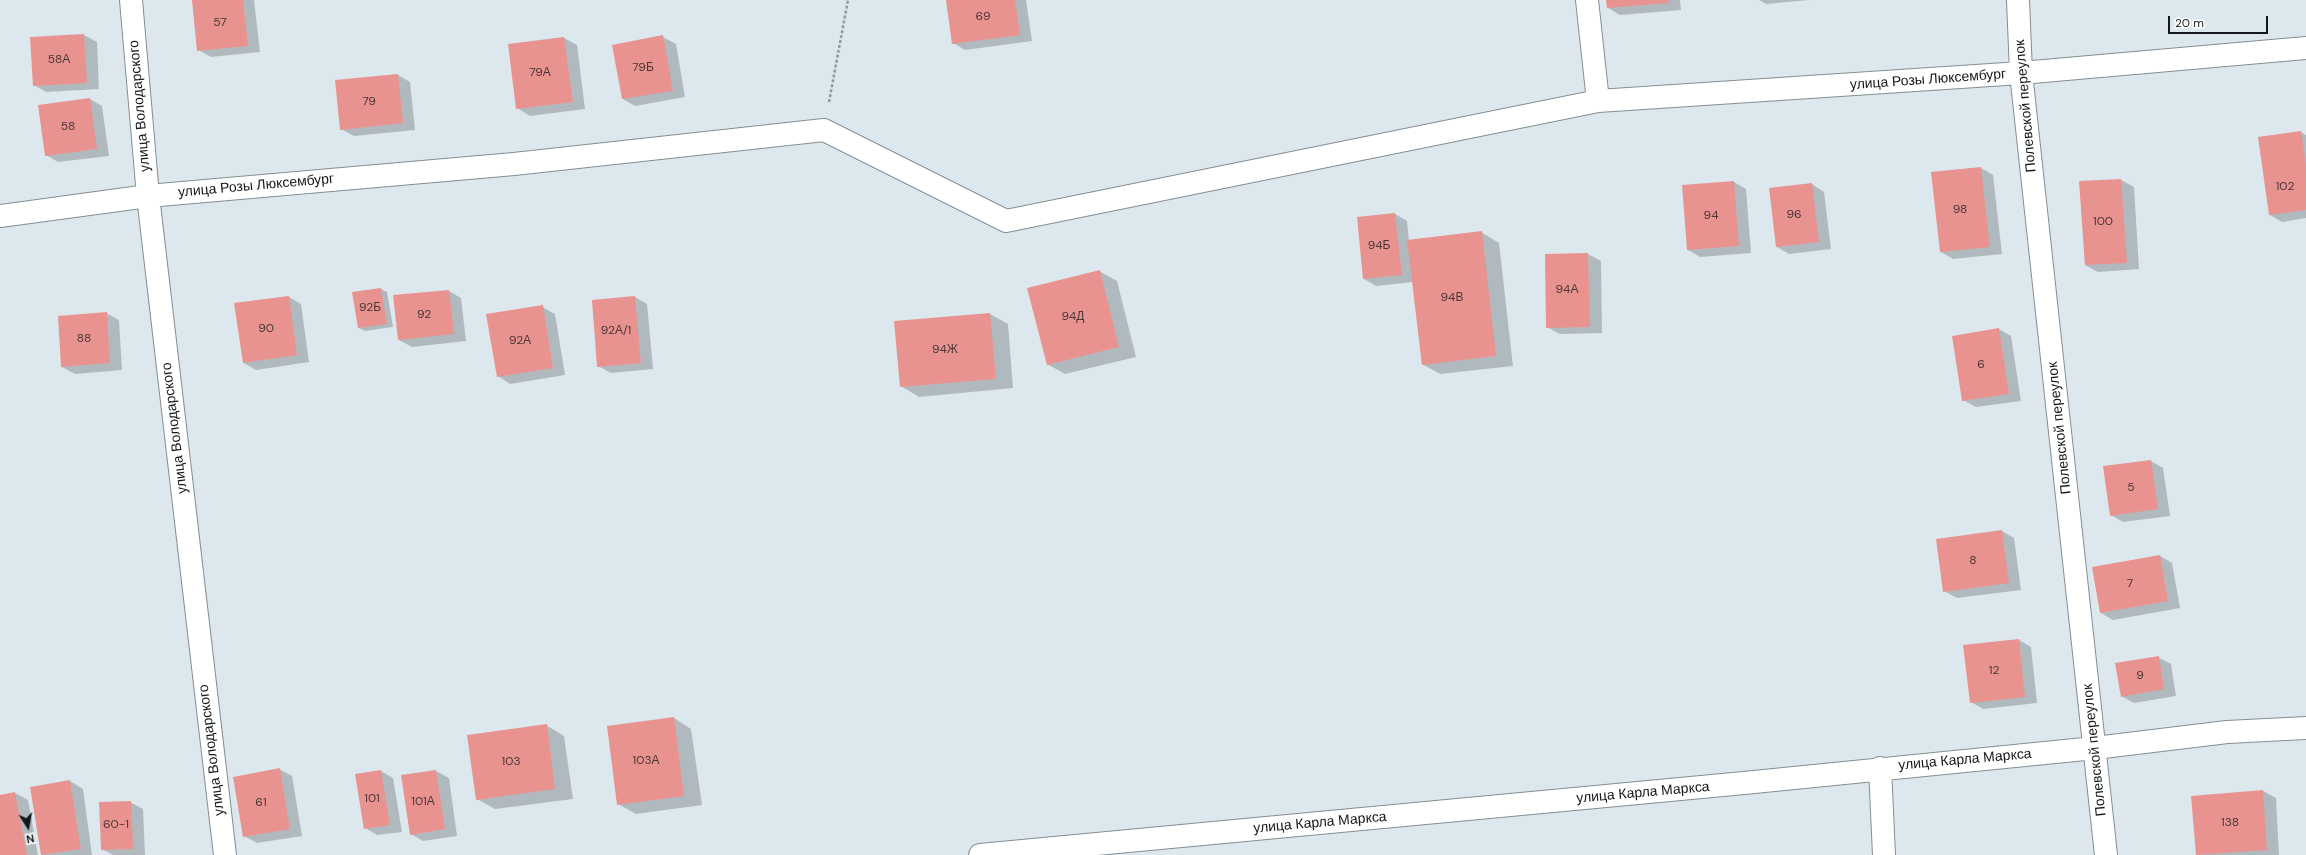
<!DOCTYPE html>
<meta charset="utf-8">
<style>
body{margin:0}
#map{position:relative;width:2306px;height:855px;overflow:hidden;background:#dde8ee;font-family:"DM Sans",sans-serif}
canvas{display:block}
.north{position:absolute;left:8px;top:807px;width:40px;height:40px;-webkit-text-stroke:3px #fff;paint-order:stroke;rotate:169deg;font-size:11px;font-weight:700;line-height:16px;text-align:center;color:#15181a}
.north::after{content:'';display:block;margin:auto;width:14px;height:18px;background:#15181a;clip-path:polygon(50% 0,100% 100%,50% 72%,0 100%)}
.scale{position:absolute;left:2168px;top:16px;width:100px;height:18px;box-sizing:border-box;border:2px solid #15181a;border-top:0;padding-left:5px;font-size:12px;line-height:14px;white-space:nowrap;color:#15181a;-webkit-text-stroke:3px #fff;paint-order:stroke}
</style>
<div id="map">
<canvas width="2306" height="855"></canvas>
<div class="north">N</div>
<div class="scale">20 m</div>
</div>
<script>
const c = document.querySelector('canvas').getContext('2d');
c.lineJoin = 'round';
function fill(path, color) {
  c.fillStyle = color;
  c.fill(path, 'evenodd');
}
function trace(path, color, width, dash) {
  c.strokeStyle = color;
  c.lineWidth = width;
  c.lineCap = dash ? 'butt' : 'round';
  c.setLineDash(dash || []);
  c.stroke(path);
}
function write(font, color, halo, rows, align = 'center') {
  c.font = font + ' "DM Sans",sans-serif';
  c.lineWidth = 3;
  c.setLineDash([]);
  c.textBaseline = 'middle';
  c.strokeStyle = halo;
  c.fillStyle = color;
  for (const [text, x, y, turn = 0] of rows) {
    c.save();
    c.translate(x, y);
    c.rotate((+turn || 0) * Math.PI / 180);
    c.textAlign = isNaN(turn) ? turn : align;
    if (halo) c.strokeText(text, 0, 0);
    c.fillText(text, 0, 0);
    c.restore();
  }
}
const shadow = new Path2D(`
 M 193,0 L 254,0 L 260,52 L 211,57 L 198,50 Z
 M 947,0 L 1026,0 L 1032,41 L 965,50 L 953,43 Z
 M 1607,0 L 1680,0 L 1681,10 L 1620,15 L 1608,8 Z
 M 1759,0 L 1809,0 L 1766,4 Z
 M 84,35 L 97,42 L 99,89 L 46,92 L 34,85 L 31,38 Z
 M 663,37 L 676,44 L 685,97 L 635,106 L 623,99 Z
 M 564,38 L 577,45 L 585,109 L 530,116 L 517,108 L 509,45 Z
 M 398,75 L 410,82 L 415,130 L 354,136 L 341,129 Z
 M 90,99 L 102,106 L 109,156 L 58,162 L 46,155 Z
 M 2301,132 L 2306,135 L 2306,218 L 2282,222 L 2270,215 Z
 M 1981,168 L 1993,175 L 2002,254 L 1953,259 L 1941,252 Z
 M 2121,180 L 2134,187 L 2139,269 L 2098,272 L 2085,265 L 2080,182 Z
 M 1734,182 L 1746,189 L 1751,253 L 1700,257 L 1688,250 Z
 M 1812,184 L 1824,192 L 1831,249 L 1789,254 L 1777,247 Z
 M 1395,214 L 1407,221 L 1409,241 L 1481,232 L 1499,243 L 1513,366 L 1440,374 L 1422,364 L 1413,282 L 1376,286 L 1364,279 Z
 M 1588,254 L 1601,261 L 1602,333 L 1560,334 L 1547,327 L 1546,255 Z
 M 1099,271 L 1117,281 L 1136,357 L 1065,374 L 1047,364 Z
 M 381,289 L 387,292 L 393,327 L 365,331 L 359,328 Z
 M 449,291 L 461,298 L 466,341 L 412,347 L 399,340 Z
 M 289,297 L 301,304 L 309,362 L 256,370 L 244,363 Z
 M 635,297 L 647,304 L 653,369 L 611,373 L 598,366 Z
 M 542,307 L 555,314 L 565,375 L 510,384 L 498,376 Z
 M 106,313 L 119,320 L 122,370 L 75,374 L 62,367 Z
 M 990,314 L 1008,324 L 1013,388 L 919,397 L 901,386 Z
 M 1999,329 L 2011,336 L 2021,401 L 1976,407 L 1963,400 Z
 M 2151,461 L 2163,468 L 2170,516 L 2123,522 L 2111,515 Z
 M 2002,531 L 2014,538 L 2021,590 L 1957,598 L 1944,591 Z
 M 2160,556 L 2172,563 L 2180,608 L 2113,620 L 2101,613 Z
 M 2019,640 L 2031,647 L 2037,703 L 1983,709 L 1971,702 Z
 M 2158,657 L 2171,664 L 2176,696 L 2134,703 L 2121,696 Z
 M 674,718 L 691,729 L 702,805 L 636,814 L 618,804 Z
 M 546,725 L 564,736 L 573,799 L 495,809 L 477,799 Z
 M 279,769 L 292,776 L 302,836 L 257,843 L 244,836 Z
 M 381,771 L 393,778 L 402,832 L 377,835 L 365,828 Z
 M 436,771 L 449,778 L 457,836 L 423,841 L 411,834 L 402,776 Z
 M 70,781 L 83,789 L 92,855 L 44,855 L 42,854 L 32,787 Z
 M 2263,791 L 2276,798 L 2279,855 L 2197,855 L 2192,797 Z
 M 15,793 L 28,800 L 38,855 L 0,855 L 0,796 Z
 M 130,802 L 143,809 L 145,855 L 113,855 L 102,849 Z`);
const building = new Path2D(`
 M 192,0 L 243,0 L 248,46 L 197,51 Z
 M 946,0 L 1015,0 L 1020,35 L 952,44 Z
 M 1606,0 L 1668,0 L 1669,3 L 1607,8 Z
 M 84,34 L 87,83 L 33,86 L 30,37 Z
 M 663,35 L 673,91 L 622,99 L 612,45 Z
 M 564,37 L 573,102 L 516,109 L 508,44 Z
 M 398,74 L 403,123 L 340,130 L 335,80 Z
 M 90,98 L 97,149 L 45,156 L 38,105 Z
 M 2301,131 L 2306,164 L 2306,210 L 2269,215 L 2258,137 Z
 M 1981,167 L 1990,247 L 1940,252 L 1931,172 Z
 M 2121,179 L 2127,263 L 2085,265 L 2079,181 Z
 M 1734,181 L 1739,246 L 1687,250 L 1682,185 Z
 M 1812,183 L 1819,242 L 1776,247 L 1769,188 Z
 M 1395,213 L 1402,275 L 1363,279 L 1357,217 Z
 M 1482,231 L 1496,356 L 1422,365 L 1407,240 Z
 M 1588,253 L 1590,327 L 1546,328 L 1545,254 Z
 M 1100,270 L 1119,347 L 1047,365 L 1027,288 Z
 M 381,288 L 387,324 L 358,328 L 352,292 Z
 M 449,290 L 454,334 L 398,340 L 393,295 Z
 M 289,296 L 297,355 L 243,363 L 234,303 Z
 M 635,296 L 641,363 L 597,367 L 592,300 Z
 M 543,305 L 553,368 L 497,377 L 486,314 Z
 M 107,312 L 110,363 L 61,367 L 58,316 Z
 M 990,313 L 996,379 L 900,387 L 894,321 Z
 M 1999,328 L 2009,394 L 1962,401 L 1952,336 Z
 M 2151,460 L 2158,509 L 2110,516 L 2103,466 Z
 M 2002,530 L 2009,583 L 1943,592 L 1936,539 Z
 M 2160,555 L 2168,601 L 2100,613 L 2092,567 Z
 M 2019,639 L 2025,697 L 1970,703 L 1963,645 Z
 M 2159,656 L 2164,689 L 2121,697 L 2115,663 Z
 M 674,717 L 684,796 L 617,805 L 607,726 Z
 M 547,724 L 555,789 L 476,800 L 467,735 Z
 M 280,768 L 290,829 L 243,837 L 233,777 Z
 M 381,770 L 390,825 L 364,829 L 355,774 Z
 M 436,770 L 445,829 L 410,835 L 401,775 Z
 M 70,780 L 81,849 L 41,855 L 30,787 Z
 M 2263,790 L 2267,850 L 2196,855 L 2191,796 Z
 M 15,792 L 27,855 L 0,855 L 0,795 Z
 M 131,801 L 133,849 L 101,850 L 99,802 Z`);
const path = new Path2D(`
 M 829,102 L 848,0`);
const minor = new Path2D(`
 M 131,0 L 148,196 L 225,855
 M 1587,0 L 1598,101
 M 2018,0 L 2021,73 L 2106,855
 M 0,216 L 148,196 L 514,164 L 824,130 L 1006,221 L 1598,101 L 2021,73 L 2306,48
 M 1880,768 L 1884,855
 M 980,855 L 1744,783 L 2095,748 L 2227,732 L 2306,728`);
const numberNames = [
 ["69",983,17],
 ["57",220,23],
 ["58А",59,60],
 ["79Б",643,68],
 ["79А",540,73],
 ["79",369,102],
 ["58",68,127],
 ["102",2285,187],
 ["98",1960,210],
 ["96",1794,215],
 ["94",1711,216],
 ["100",2103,222],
 ["94Б",1379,246],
 ["94А",1567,290],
 ["94В",1452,298],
 ["92Б",370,308],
 ["92",424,315],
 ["94Д",1073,317],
 ["90",266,329],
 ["92А/1",616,331],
 ["88",84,339],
 ["92А",520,341],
 ["94Ж",945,350],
 ["6",1981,365],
 ["5",2131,488],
 ["8",1973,561],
 ["7",2130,584],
 ["12",1994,671],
 ["9",2140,676],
 ["103А",646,761],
 ["103",511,762],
 ["101",372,799],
 ["101А",423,802],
 ["61",261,803],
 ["138",2230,823],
 ["60-1",116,825]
];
const streetNames = [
 ["улица Розы Люксембург",1928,80,-4],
 ["улица Володарского",140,106,-95],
 ["Полевской переулок",2026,106,-95],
 ["улица Розы Люксембург",256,186,-5],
 ["улица Володарского",175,428,-97],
 ["Полевской переулок",2060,428,-96],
 ["улица Володарского",212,750,-97],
 ["Полевской переулок",2095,750,-96],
 ["улица Карла Маркса",1965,760,-5],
 ["улица Карла Маркса",1643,793,-5],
 ["улица Карла Маркса",1320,823,-5]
];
fill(shadow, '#0003');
fill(building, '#e99390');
trace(minor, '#848e93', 24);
trace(path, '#929a9e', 2.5, [3, 2]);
trace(minor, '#fff', 22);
write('12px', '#4a3738', null, numberNames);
write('14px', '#15181a', '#fff', streetNames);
</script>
